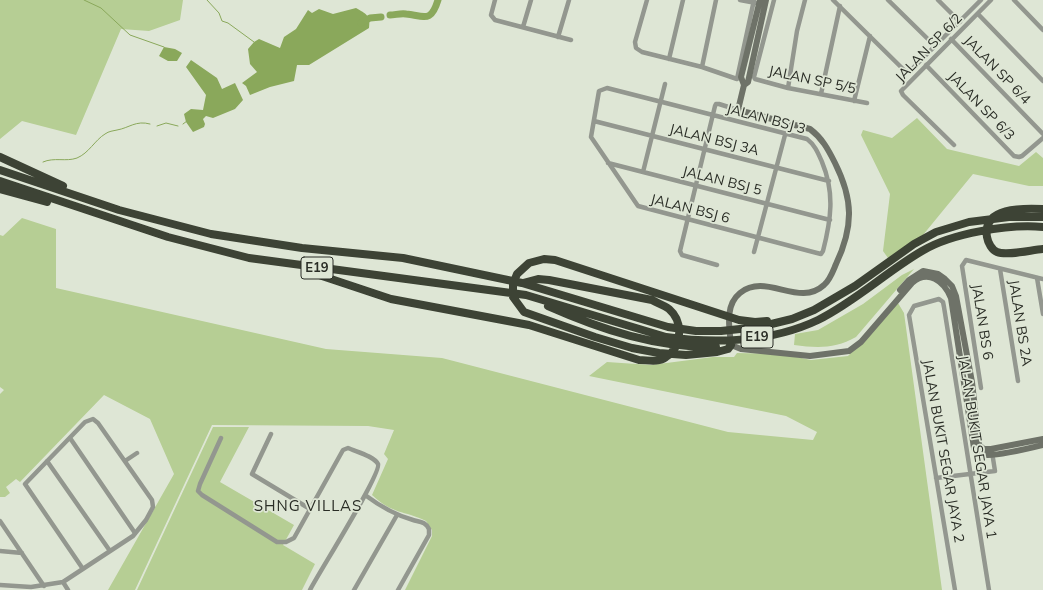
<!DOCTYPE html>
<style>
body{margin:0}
canvas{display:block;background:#dee6d5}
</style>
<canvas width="1043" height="590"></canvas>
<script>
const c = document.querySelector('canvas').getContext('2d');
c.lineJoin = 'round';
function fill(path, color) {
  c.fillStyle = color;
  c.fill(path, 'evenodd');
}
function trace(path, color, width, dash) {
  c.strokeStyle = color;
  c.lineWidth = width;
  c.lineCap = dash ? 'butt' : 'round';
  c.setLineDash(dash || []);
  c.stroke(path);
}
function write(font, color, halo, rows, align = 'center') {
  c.font = font + ' Mulish,sans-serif';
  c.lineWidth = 3.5;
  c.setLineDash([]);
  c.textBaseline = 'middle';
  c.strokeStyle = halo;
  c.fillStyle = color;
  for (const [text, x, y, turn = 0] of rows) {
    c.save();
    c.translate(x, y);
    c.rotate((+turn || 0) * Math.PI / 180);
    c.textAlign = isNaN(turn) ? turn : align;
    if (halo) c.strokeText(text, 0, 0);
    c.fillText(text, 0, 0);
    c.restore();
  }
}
const green = new Path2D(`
 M 0,0 L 183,0 L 180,20 L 149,31 L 121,29 L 76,135 L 22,121 L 0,139 Z
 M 917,118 L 947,149 L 1019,166 L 1036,152 L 1043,158 L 1043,186 L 1029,186 L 973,174 L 923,235 L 888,258 L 883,251 L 890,194 L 861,135 L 863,130 L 892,138 Z
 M 22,218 L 56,229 L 56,288 L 326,349 L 442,358 L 728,432 L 813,440 L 817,432 L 786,416 L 589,376 L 607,362 L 651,365 L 713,357 L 734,357 L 737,353 L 782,354 L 811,360 L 848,356 L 898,303 L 904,313 L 942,590 L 405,590 L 432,536 L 432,530 L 426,521 C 403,510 394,515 372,495 L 388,459 L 384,454 L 394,430 L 368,426 L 212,425 L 135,590 L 108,590 L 174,474 L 150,419 L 104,395 L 20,482 L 16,479 L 6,487 L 10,493 L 5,497 L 0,497 L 0,394 L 4,390 L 0,387 L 0,235 L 3,236 Z
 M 914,269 L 856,337 C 835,349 817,348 794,345 L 795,334 L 818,330 L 863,304 L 902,275 Z
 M 213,427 L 249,427 L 220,482 L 294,525 L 283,545 L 315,564 L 302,590 L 137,590 Z`);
const water = new Path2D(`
 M 356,8 C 366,14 371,15 369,28 L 309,65 L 297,65 L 294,81 L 270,87 L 250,95 L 246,86 L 242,83 L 257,72 L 250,64 L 248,49 L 254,42 L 259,39 L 280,48 L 284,37 L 296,29 L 308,10 L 312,13 L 319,9 L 333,14 Z
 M 164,47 L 175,49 L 182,53 L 177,61 L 168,61 L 159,56 Z
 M 191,60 L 217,78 L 222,89 L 235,83 L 243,100 L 235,109 L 213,118 L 206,116 L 203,119 L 205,124 L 204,127 L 193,132 L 186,122 L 184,114 L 191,109 L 203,110 L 206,95 L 186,67 Z`);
const stream = new Path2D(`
 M 84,0 L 101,8 L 130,35 L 164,47
 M 207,0 L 219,13 L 222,21 L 228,23 L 254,42
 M 183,124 L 187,121
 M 157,126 L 166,123 L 178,126
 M 43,162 C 54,157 66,162 77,158 C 89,153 95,140 105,134 C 109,131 113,131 117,130 C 129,128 136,120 150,124`);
const river = new Path2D(`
 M 390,15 C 395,15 401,13 406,14 C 425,16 431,23 438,0
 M 361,23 L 370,18 L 381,17`);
const street = new Path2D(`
 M 495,0 L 491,15 L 495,20 L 571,40
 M 647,0 L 635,42 L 636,48 L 642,52 L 702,67 L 737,79 L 754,0
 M 740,0 L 756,3
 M 774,0 L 754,77 L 755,79 L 788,88 L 867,103
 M 833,0 L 906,72 L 910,71 L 981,0
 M 888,0 L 935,46
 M 938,0 L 960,22
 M 1014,0 L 1043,30
 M 978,14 L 1043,81
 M 523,27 L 531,0
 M 558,37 L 569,0
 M 951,39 L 1043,134
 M 669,59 L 683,0
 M 926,65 L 1014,156 L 1019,157 L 1022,156 L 1043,138
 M 702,67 L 716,0
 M 607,88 L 807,139 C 815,145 818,153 822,162 C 835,193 831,220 823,251 L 821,254 L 817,253 L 638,206 L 591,137 L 599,91 Z
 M 788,88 L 797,31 L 805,0
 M 821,94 L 840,6
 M 854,101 L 870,36
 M 594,121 L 829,181
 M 954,145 L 903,95 L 901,91 L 991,0
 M 608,163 L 830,220
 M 643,172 L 665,84
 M 754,252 L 785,135
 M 717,265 L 682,255 L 680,251 L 715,106 L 716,104 L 719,104 L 738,110
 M 1000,269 L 1018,381
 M 1037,278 L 1043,314
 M 981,388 L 962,266 L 966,260 L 1043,279
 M 271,434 L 252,474 L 310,509
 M 70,438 L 135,533
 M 221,438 L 200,484 L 198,491 L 202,495 L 277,542 L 286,542 L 294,538 L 343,450 L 348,448 C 357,452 374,456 378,464 C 382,473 318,574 310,590
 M 47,461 L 110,551
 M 125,461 L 137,453
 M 936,478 L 995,471 L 992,452
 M 365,495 C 381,507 395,515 413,520 C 420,522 426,522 429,529 L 429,535 L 398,590
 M 0,521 L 44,586
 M 0,551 L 22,553
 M 63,582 L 68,590
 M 0,585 L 31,587 L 63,582 L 133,536 L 146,520 L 153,507 L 152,500 L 98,423 L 93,419 L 85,422 L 25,484 L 83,569
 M 354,590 L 397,515
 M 955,590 L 909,315 L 914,306 L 939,299 L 943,302 L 944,307 L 989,590`);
const secondary = new Path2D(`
 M 744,85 L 748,82 L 766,0
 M 900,290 L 909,280 L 923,271 L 938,274 L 945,279 L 952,286 L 956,296 L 972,382 L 979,445 L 984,449 L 991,449 L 1043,439
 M 731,344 C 729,326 725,305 740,293 C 766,272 799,308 824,285 C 830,280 833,271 836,264 C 854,226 853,199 835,163 C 828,149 822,138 810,129 L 738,110 L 744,85 L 741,77 L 760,0
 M 731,345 L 741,349 L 810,356 L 849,351 L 861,342 L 912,283 C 928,269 944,281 951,298 L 974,448 C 976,451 977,453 981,454 C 990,458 1031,448 1043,445`);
const highway = new Path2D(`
 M 0,157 L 63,186
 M 0,170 L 119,210 L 211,234 L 302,248 L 403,258 L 522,283 L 668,327 L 696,331 L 721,331 L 759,327 L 792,319 L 814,310 L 855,286 L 914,244 L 936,232 L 969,222 L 1009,217 L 1043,217
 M 0,181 L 168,237 L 249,258 L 526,295 L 666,337 C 716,344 772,342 818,320 C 856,301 886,272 922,251 C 952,233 1008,224 1043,227
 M 0,189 L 47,202
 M 1043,209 C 1023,208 982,207 987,237 C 988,243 992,250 997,252 C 1007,256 1031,250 1043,249
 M 307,271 L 391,299 L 529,325 L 639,360 C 648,360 658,363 666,357 C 683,346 683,321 669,309 C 664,305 657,303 652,300 L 549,280 L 538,279 L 523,283
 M 548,306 C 602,330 657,348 716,347
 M 731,345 L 728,349 L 717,352 L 686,355 L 659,353 L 632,348 L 595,337 L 524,312 L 513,297 L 513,284 L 517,274 L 529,263 L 544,259 L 555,260 L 739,320 L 755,322 L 767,321`);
const shields = [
 [317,268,32],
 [757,337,32]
];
const shieldNames = [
 ["E19",317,268],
 ["E19",757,337]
];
const streetNames = [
 ["JALAN SP 6/2",929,48,-46],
 ["JALAN SP 6/4",997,70,46],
 ["JALAN SP 5/5",812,80,12],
 ["JALAN SP 6/3",981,106,46],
 ["JALAN BSJ 3",766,119,15],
 ["JALAN BSJ 3A",714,140,14],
 ["JALAN BSJ 5",722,181,14],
 ["JALAN BSJ 6",690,209,14],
 ["JALAN BS 6",982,322,81],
 ["JALAN BS 2A",1020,323,81],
 ["JALAN BUKIT SEGAR JAYA 1",977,447,81],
 ["JALAN BUKIT SEGAR JAYA 2",943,451,80]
];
const neighbourhoodNames = [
 ["SHNG VILLAS",308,506]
];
fill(green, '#b6ce94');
fill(water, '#8aa85b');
trace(stream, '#8aa85b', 1);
trace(river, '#8aa85b', 7);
trace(street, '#93978f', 4.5);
trace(secondary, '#6e7268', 6);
trace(highway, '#3d4335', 8);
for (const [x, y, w] of shields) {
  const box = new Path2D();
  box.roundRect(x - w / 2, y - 11, w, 22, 3);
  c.fillStyle = '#dee6d5';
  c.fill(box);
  trace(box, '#2a2d26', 1);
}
write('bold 13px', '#2a2d26', null, shieldNames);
write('14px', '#2a2d26', '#dee6d5', streetNames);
c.letterSpacing = '1px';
write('15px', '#2a2d26', '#dee6d5', neighbourhoodNames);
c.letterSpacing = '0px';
</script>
